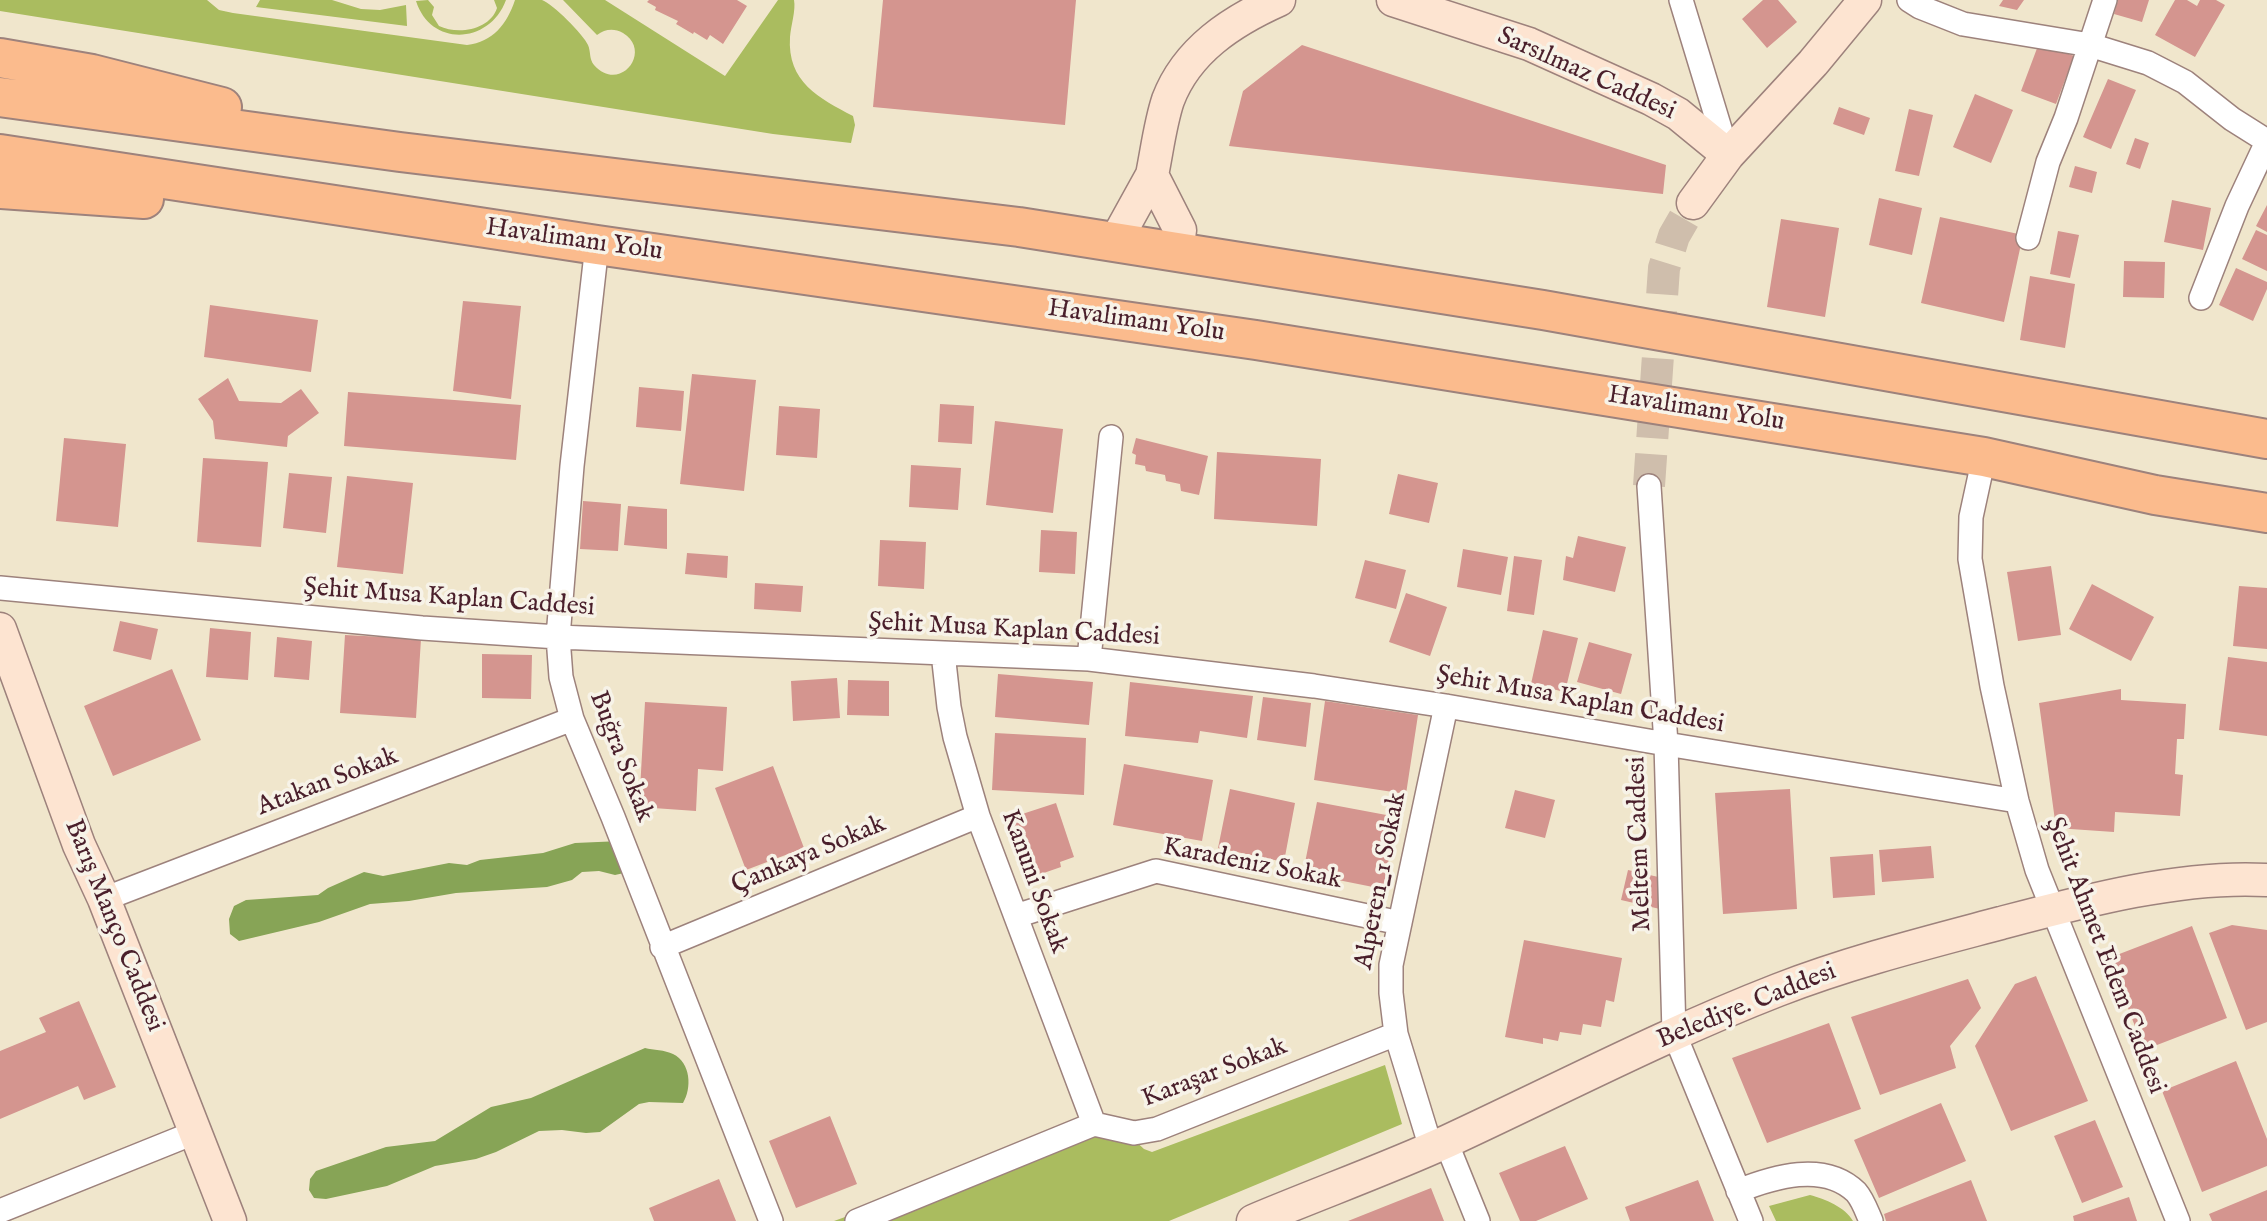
<!DOCTYPE html>
<meta charset="utf-8">
<style>
body{margin:0}
canvas{display:block;background:#f0e6cc}
</style>
<canvas width="2267" height="1221"></canvas>
<script>
const c = document.querySelector('canvas').getContext('2d');
c.lineJoin = 'round';
function fill(path, color) {
  c.fillStyle = color;
  c.fill(path, 'evenodd');
}
function trace(path, color, width, dash) {
  c.strokeStyle = color;
  c.lineWidth = width;
  c.lineCap = dash ? 'butt' : 'round';
  c.setLineDash(dash || []);
  c.stroke(path);
}
function write(font, color, halo, rows, align = 'center') {
  c.font = font + ' "IM FELL English",serif';
  c.lineWidth = 7;
  c.setLineDash([]);
  c.textBaseline = 'middle';
  c.strokeStyle = halo;
  c.fillStyle = color;
  for (const [text, x, y, turn = 0] of rows) {
    c.save();
    c.translate(x, y);
    c.rotate((+turn || 0) * Math.PI / 180);
    c.textAlign = isNaN(turn) ? turn : align;
    if (halo) c.strokeText(text, 0, 0);
    c.fillText(text, 0, 0);
    c.restore();
  }
}
const green = new Path2D(`
 M 0,0 L 207,0 L 219,10 L 233,13 L 467,45 C 493,42 507,24 515,0 C 523,0 535,0 542,0 C 552,3 584,35 588,45 C 591,52 589,59 594,65 C 620,94 653,51 623,33 C 614,28 605,29 597,35 L 563,0 L 605,0 L 725,76 L 778,0 L 794,0 C 796,10 791,25 790,37 C 787,82 819,98 853,116 L 855,125 L 851,143 L 773,134 L 0,11 Z
 M 260,0 L 332,0 L 361,9 L 380,10 L 406,5 L 407,26 L 256,7 Z
 M 428,0 L 434,7 L 432,15 L 439,26 C 458,35 490,30 497,8 L 494,0 L 506,0 C 490,44 431,48 416,1 Z
 M 1385,1065 L 1402,1124 L 1169,1221 L 834,1221 L 1105,1123 L 1116,1123 L 1144,1149 L 1152,1152 Z
 M 1810,1195 C 1825,1199 1845,1207 1853,1221 L 1776,1221 L 1769,1206 Z`);
const forest = new Path2D(`
 M 621,841 L 624,873 L 615,875 L 599,871 L 582,872 L 572,880 L 547,887 L 456,893 L 409,901 L 370,904 L 319,922 L 239,941 L 230,934 L 229,919 L 234,906 L 246,900 L 318,895 L 328,888 L 364,872 L 383,876 L 449,863 L 467,865 L 480,860 L 543,853 L 575,843 Z
 M 645,1048 C 653,1050 665,1050 673,1054 C 691,1063 692,1088 683,1103 L 649,1102 L 639,1104 L 600,1132 L 586,1133 L 562,1130 L 539,1131 L 496,1152 L 476,1159 L 435,1166 L 387,1186 L 326,1199 L 314,1198 L 309,1190 L 310,1179 L 316,1171 L 386,1147 L 435,1141 L 491,1107 L 531,1098 Z`);
const building = new Path2D(`
 M 649,0 L 737,0 L 747,6 L 723,44 L 710,35 L 707,40 L 694,32 L 693,34 L 676,24 L 678,21 L 655,10 L 656,7 L 647,2 Z
 M 883,0 L 1076,0 L 1065,125 L 873,107 Z
 M 1763,0 L 1778,0 L 1797,22 L 1767,48 L 1742,19 Z
 M 2003,0 L 2024,0 L 2017,10 L 1999,6 Z
 M 2118,0 L 2149,0 L 2142,22 L 2114,14 Z
 M 2175,0 L 2187,0 L 2197,6 L 2200,0 L 2216,0 L 2225,5 L 2195,57 L 2155,35 Z
 M 2039,43 L 2074,56 L 2056,104 L 2021,91 Z
 M 1302,45 L 1666,165 L 1663,194 L 1229,146 L 1243,91 Z
 M 2108,79 L 2136,90 L 2111,149 L 2083,137 Z
 M 1975,94 L 2013,110 L 1991,163 L 1953,147 Z
 M 1839,107 L 1870,118 L 1864,135 L 1833,124 Z
 M 1909,109 L 1933,115 L 1919,176 L 1895,171 Z
 M 2135,138 L 2149,143 L 2140,169 L 2126,164 Z
 M 2075,166 L 2097,172 L 2092,193 L 2069,187 Z
 M 1879,198 L 1922,208 L 1912,255 L 1869,245 Z
 M 2172,200 L 2211,208 L 2203,250 L 2164,242 Z
 M 2267,205 L 2267,232 L 2256,226 Z
 M 1940,217 L 2023,235 L 2004,322 L 1921,303 Z
 M 1781,219 L 1839,228 L 1825,317 L 1767,307 Z
 M 2256,230 L 2267,235 L 2267,271 L 2242,259 Z
 M 2058,231 L 2079,235 L 2070,278 L 2050,274 Z
 M 2124,261 L 2165,262 L 2164,298 L 2123,297 Z
 M 2236,268 L 2267,282 L 2267,289 L 2253,321 L 2219,305 Z
 M 2030,276 L 2075,284 L 2065,348 L 2020,340 Z
 M 463,301 L 521,306 L 511,399 L 453,391 Z
 M 210,305 L 318,320 L 311,372 L 204,357 Z
 M 692,374 L 756,380 L 744,491 L 680,484 Z
 M 228,378 L 239,401 L 281,403 L 301,389 L 319,413 L 288,436 L 287,447 L 215,439 L 213,421 L 198,399 Z
 M 639,387 L 684,391 L 681,431 L 636,427 Z
 M 348,392 L 521,405 L 516,460 L 344,446 Z
 M 940,404 L 974,406 L 972,444 L 938,442 Z
 M 779,406 L 820,409 L 817,458 L 776,455 Z
 M 995,421 L 1063,429 L 1053,513 L 986,505 Z
 M 64,438 L 126,444 L 118,527 L 56,521 Z
 M 1136,438 L 1208,456 L 1199,495 L 1181,491 L 1180,484 L 1166,481 L 1165,475 L 1146,471 L 1145,466 L 1135,464 L 1136,455 L 1132,453 Z
 M 1217,452 L 1321,459 L 1317,526 L 1214,519 Z
 M 203,458 L 268,462 L 261,547 L 197,542 Z
 M 911,465 L 961,468 L 958,510 L 909,507 Z
 M 289,473 L 332,477 L 326,533 L 283,528 Z
 M 1398,474 L 1438,483 L 1429,523 L 1389,514 Z
 M 347,476 L 413,483 L 403,574 L 337,567 Z
 M 583,501 L 621,504 L 618,551 L 580,549 Z
 M 628,506 L 667,509 L 667,549 L 624,545 Z
 M 1041,530 L 1077,532 L 1075,574 L 1039,572 Z
 M 1578,536 L 1626,547 L 1615,592 L 1563,580 L 1566,556 L 1573,558 Z
 M 880,540 L 926,542 L 924,589 L 878,586 Z
 M 1463,549 L 1508,557 L 1501,595 L 1457,587 Z
 M 687,553 L 728,556 L 727,578 L 685,574 Z
 M 1514,556 L 1542,560 L 1534,615 L 1507,611 Z
 M 1365,560 L 1406,570 L 1396,609 L 1355,598 Z
 M 2051,566 L 2061,635 L 2018,641 L 2007,572 Z
 M 755,583 L 803,586 L 801,612 L 754,609 Z
 M 2092,584 L 2154,617 L 2131,661 L 2069,629 Z
 M 2239,586 L 2267,588 L 2267,649 L 2233,646 Z
 M 1406,593 L 1447,607 L 1430,656 L 1389,642 Z
 M 120,621 L 158,629 L 151,660 L 113,651 Z
 M 210,628 L 251,632 L 248,680 L 206,677 Z
 M 1543,630 L 1578,638 L 1565,692 L 1531,684 Z
 M 345,635 L 421,639 L 416,718 L 340,713 Z
 M 277,637 L 312,641 L 309,680 L 274,677 Z
 M 1589,642 L 1632,654 L 1621,694 L 1577,682 Z
 M 482,654 L 532,655 L 531,699 L 482,698 Z
 M 2228,657 L 2267,662 L 2267,736 L 2219,730 Z
 M 172,669 L 201,740 L 113,776 L 84,706 Z
 M 998,674 L 1093,682 L 1089,725 L 995,717 Z
 M 837,678 L 840,718 L 793,721 L 791,681 Z
 M 848,680 L 889,681 L 889,716 L 847,715 Z
 M 1130,682 L 1253,696 L 1247,738 L 1200,731 L 1198,743 L 1125,736 Z
 M 2121,689 L 2121,700 L 2186,704 L 2184,739 L 2177,739 L 2175,774 L 2183,775 L 2180,816 L 2115,812 L 2114,832 L 2056,828 L 2039,703 Z
 M 1263,697 L 1311,703 L 1306,747 L 1257,740 Z
 M 1325,701 L 1418,715 L 1406,794 L 1314,780 Z
 M 645,702 L 727,707 L 723,771 L 698,769 L 696,811 L 639,807 Z
 M 995,733 L 1086,738 L 1084,795 L 992,790 Z
 M 1124,764 L 1213,780 L 1202,841 L 1113,825 Z
 M 773,766 L 804,848 L 746,870 L 715,788 Z
 M 1230,789 L 1295,803 L 1284,862 L 1218,848 Z
 M 1790,789 L 1797,909 L 1723,914 L 1715,793 Z
 M 1515,790 L 1555,800 L 1545,838 L 1505,828 Z
 M 1317,802 L 1397,817 L 1383,889 L 1303,873 Z
 M 1056,803 L 1074,857 L 1060,862 L 1061,867 L 1035,876 L 1021,836 L 1016,835 L 1010,818 Z
 M 1931,846 L 1934,878 L 1882,882 L 1879,850 Z
 M 1873,854 L 1875,895 L 1833,898 L 1830,857 Z
 M 1628,870 L 1667,879 L 1660,909 L 1621,900 Z
 M 2232,925 L 2267,930 L 2267,1022 L 2246,1030 L 2209,933 Z
 M 2192,926 L 2227,1018 L 2144,1050 L 2109,958 Z
 M 1524,940 L 1622,958 L 1614,1002 L 1606,1000 L 1601,1027 L 1583,1024 L 1581,1035 L 1560,1032 L 1558,1041 L 1543,1038 L 1543,1044 L 1505,1037 Z
 M 2036,976 L 2088,1101 L 2011,1131 L 1975,1046 L 2015,984 Z
 M 1968,979 L 1981,1008 L 1950,1046 L 1956,1068 L 1880,1095 L 1851,1017 Z
 M 79,1001 L 116,1087 L 84,1100 L 78,1086 L 0,1119 L 0,1051 L 46,1032 L 39,1018 Z
 M 1829,1023 L 1861,1109 L 1767,1143 L 1732,1058 Z
 M 2236,1061 L 2267,1139 L 2267,1166 L 2202,1192 L 2162,1091 Z
 M 1941,1103 L 1966,1161 L 1879,1198 L 1854,1140 Z
 M 830,1116 L 857,1184 L 796,1208 L 769,1141 Z
 M 2095,1120 L 2123,1187 L 2082,1203 L 2054,1136 Z
 M 1565,1146 L 1588,1199 L 1536,1221 L 1520,1221 L 1499,1173 Z
 M 719,1179 L 736,1221 L 654,1221 L 649,1208 Z
 M 1698,1180 L 1714,1221 L 1630,1221 L 1625,1207 Z
 M 1971,1180 L 1987,1221 L 1886,1221 L 1884,1214 Z
 M 1431,1188 L 1444,1221 L 1348,1221 Z
 M 2267,1190 L 2267,1221 L 2212,1221 L 2209,1214 Z
 M 2129,1197 L 2137,1221 L 2074,1221 L 2073,1216 Z`);
const secondaryTunnel = new Path2D(`
 M 1649,486 L 1664,268 L 1674,236 L 1693,203`);
const street = new Path2D(`
 M 1681,0 L 1728,155
 M 1909,0 L 1920,7 L 1963,24 L 2090,45 L 2148,63 L 2185,82 L 2232,119 L 2267,141
 M 2028,238 L 2048,162 L 2066,118 L 2105,0
 M 597,245 L 572,466 L 558,637 L 561,677 L 572,719 L 613,817 L 771,1221
 M 2201,298 L 2237,206 L 2267,142
 M 1984,457 L 1971,517 L 1970,559 L 1992,686 L 2017,801 L 2037,870 L 2178,1221
 M 1649,486 L 1666,744 L 1674,1033 L 1751,1221
 M 0,588 L 422,628 L 558,637 L 1089,659 L 1314,686 L 1446,706 L 1666,744 L 2017,801
 M 943,653 L 949,707 L 955,737 L 978,816 L 1094,1124
 M 1089,659 L 1111,437
 M 104,899 L 572,719
 M 1016,916 L 1156,871 L 1400,923
 M 662,947 L 978,816
 M 1446,1142 L 1478,1221
 M 1431,1148 L 1396,1034 L 1391,993 L 1391,965 L 1446,706
 M 1738,1191 C 1773,1177 1824,1161 1856,1192 C 1863,1200 1867,1212 1871,1221
 M 0,1211 L 196,1132
 M 857,1221 L 1094,1124 L 1134,1133 L 1157,1129 L 1396,1034`);
const secondary = new Path2D(`
 M 1393,0 L 1529,44 L 1651,99 L 1678,114 L 1728,155
 M 1152,175 C 1157,151 1160,124 1168,100 C 1187,50 1232,21 1279,0
 M 1693,203 L 1728,155 L 1813,63 L 1865,0
 M 1115,242 L 1152,175 L 1180,230 L 1177,251
 M 0,629 L 79,845 L 104,899 L 230,1221
 M 1253,1221 C 1317,1194 1384,1170 1448,1141 C 1558,1090 1665,1034 1778,990 C 1850,962 1926,943 2001,923 C 2084,901 2181,875 2267,880`);
const highway = new Path2D(`
 M 0,58 L 92,74 L 222,107
 M 0,97 L 400,152 L 1019,227 L 1543,310 L 2267,439
 M 0,154 L 597,245 L 1256,340 L 1984,457 L 2155,495 L 2267,513
 M 0,189 L 144,199`);
const streetNames = [
 ["Sarsılmaz Caddesi",1586,75,24],
 ["Havalimanı Yolu",574,241,8],
 ["Havalimanı Yolu",1136,322,8],
 ["Havalimanı Yolu",1696,410,9],
 ["Şehit Musa Kaplan Caddesi",449,599,4],
 ["Şehit Musa Kaplan Caddesi",1014,631,3],
 ["Şehit Musa Kaplan Caddesi",1580,701,10],
 ["Buğra Sokak",620,757,69],
 ["Atakan Sokak",328,783,-21],
 ["Meltem Caddesi",1641,844,-92],
 ["Çankaya Sokak",809,856,-23],
 ["Karadeniz Sokak",1252,865,11],
 ["Alperen_1 Sokak",1382,881,-79],
 ["Kanuni Sokak",1033,882,70],
 ["Barış Manço Caddesi",113,926,68],
 ["Şehit Ahmet Edem Caddesi",2104,956,69],
 ["Belediye. Caddesi",1747,1007,-22],
 ["Karaşar Sokak",1215,1074,-21]
];
fill(green, '#aabc5f');
fill(forest, '#87a456');
fill(building, '#d4958f');
trace(secondaryTunnel, '#cfbeac', 32, [32, 16]);
trace(street, '#9d827c', 26);
trace(secondary, '#9d827c', 35);
trace(highway, '#9d827c', 42);
trace(street, '#fff', 23);
trace(secondary, '#fde4d1', 32);
trace(highway, '#fbbb8d', 38);
write('26px', '#4a1f2b', '#f7f3e8', streetNames);
</script>
